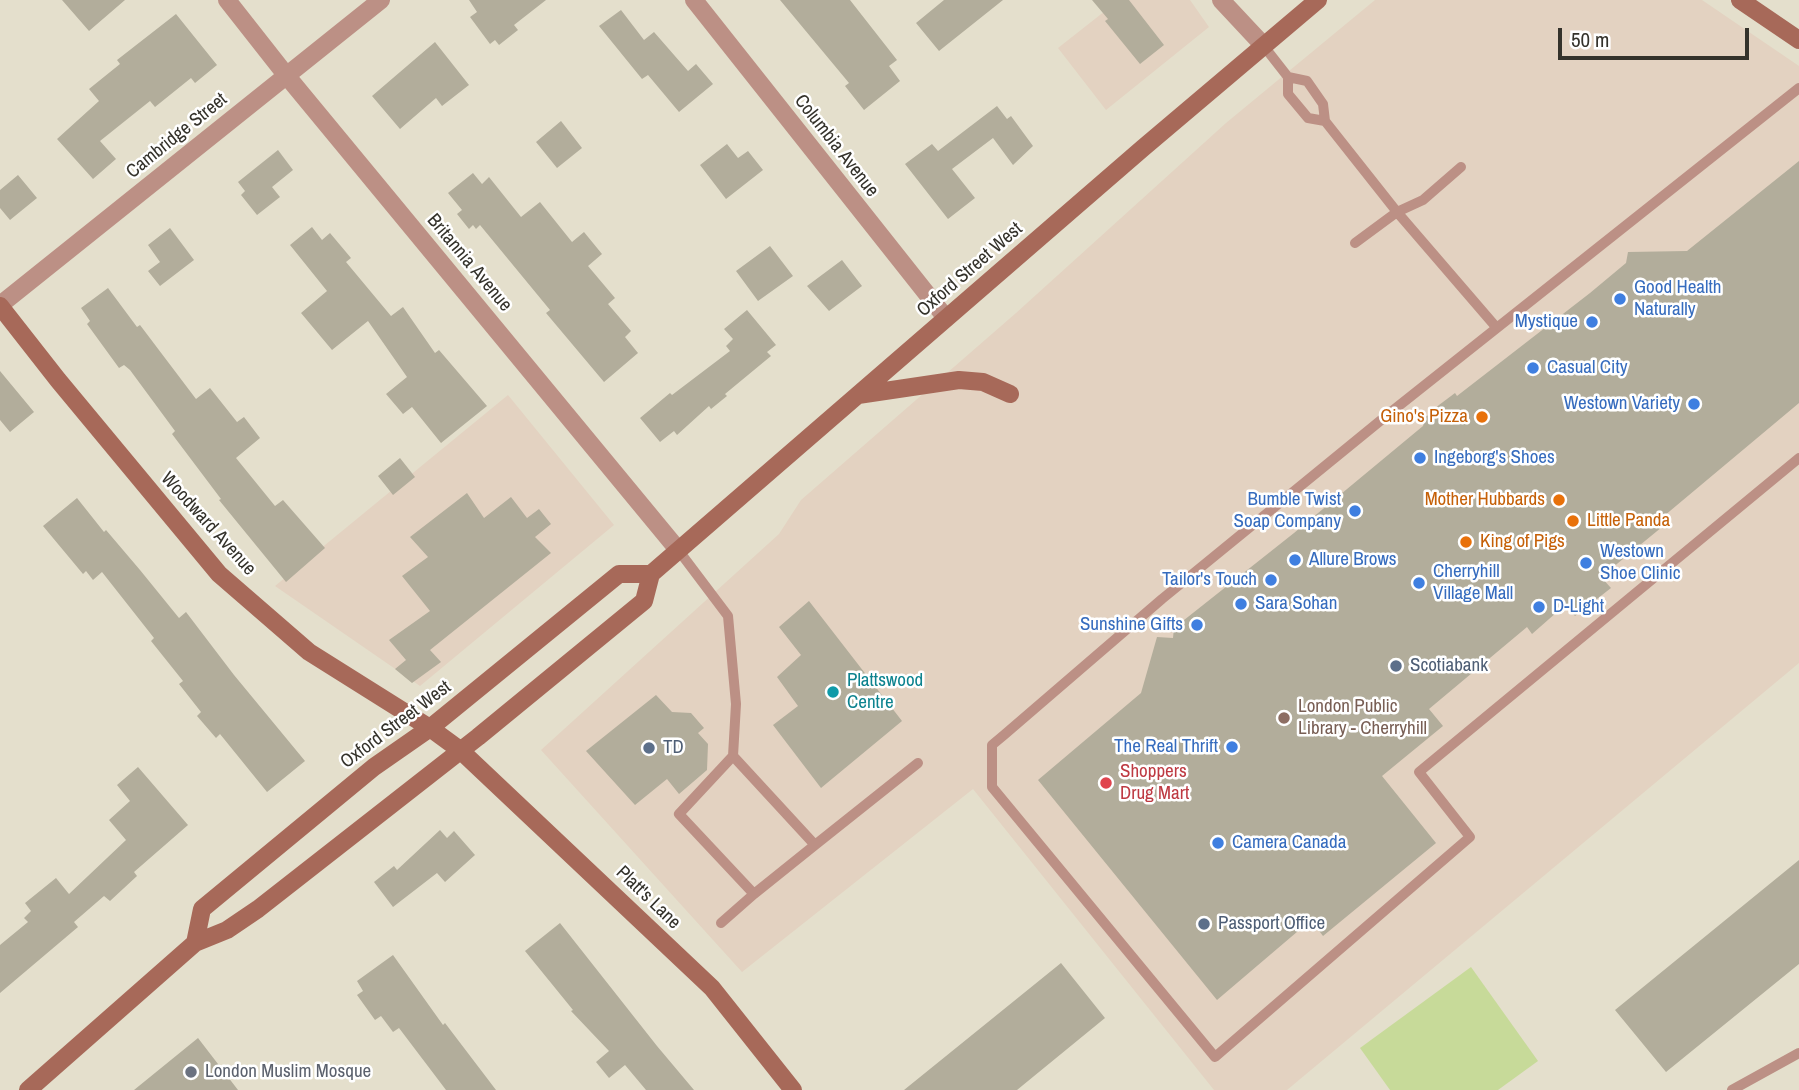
<!DOCTYPE html>
<style>
body{margin:0}
#map{position:relative;width:1799px;height:1090px;overflow:hidden;background:#e4dfcc;font-family:"Archivo Narrow",sans-serif}
canvas{display:block}
.scale{position:absolute;left:1558px;top:28px;width:191px;height:32px;box-sizing:border-box;border:4px solid #34322b;border-top:0;padding-left:9px;font-size:21px;line-height:24px;white-space:nowrap;color:#34322b;-webkit-text-stroke:5px #fff;paint-order:stroke}
</style>
<div id="map">
<canvas width="1799" height="1090"></canvas>
<div class="scale">50 m</div>
</div>
<script>
const c = document.querySelector('canvas').getContext('2d');
c.lineJoin = 'round';
function fill(path, color) {
  c.fillStyle = color;
  c.fill(path, 'evenodd');
}
function trace(path, color, width, dash) {
  c.strokeStyle = color;
  c.lineWidth = width;
  c.lineCap = dash ? 'butt' : 'round';
  c.setLineDash(dash || []);
  c.stroke(path);
}
function write(font, color, halo, rows, align = 'center') {
  c.font = font + ' "Archivo Narrow",sans-serif';
  c.lineWidth = 5;
  c.setLineDash([]);
  c.textBaseline = 'middle';
  c.strokeStyle = halo;
  c.fillStyle = color;
  for (const [text, x, y, turn = 0] of rows) {
    c.save();
    c.translate(x, y);
    c.rotate((+turn || 0) * Math.PI / 180);
    c.textAlign = isNaN(turn) ? turn : align;
    if (halo) c.strokeText(text, 0, 0);
    c.fillText(text, 0, 0);
    c.restore();
  }
}
const commercial = new Path2D(`
 M 1119,0 L 1190,0 L 1209,27 L 1106,110 L 1058,48 Z
 M 1375,0 L 1702,0 L 1799,66 L 1799,663 L 1287,1090 L 1214,1090 L 973,789 L 742,972 L 541,750 L 779,534 L 801,500 L 1016,313 L 1226,123 Z
 M 508,395 L 614,525 L 420,686 L 275,586 Z`);
const green = new Path2D(`
 M 1471,967 L 1538,1061 L 1498,1090 L 1390,1090 L 1360,1048 Z`);
const building = new Path2D(`
 M 62,0 L 125,0 L 89,31 Z
 M 469,0 L 546,0 L 514,25 L 518,30 L 499,45 L 495,40 L 490,44 L 470,17 L 477,12 Z
 M 780,0 L 850,0 L 897,60 L 889,66 L 900,81 L 864,110 L 845,86 L 849,83 Z
 M 944,0 L 1003,0 L 939,51 L 916,23 Z
 M 1092,0 L 1129,0 L 1164,45 L 1140,64 L 1105,21 L 1108,19 Z
 M 621,10 L 644,40 L 654,32 L 688,71 L 696,64 L 713,84 L 679,112 L 648,75 L 642,79 L 599,26 Z
 M 176,14 L 217,65 L 195,83 L 191,78 L 155,107 L 150,101 L 100,141 L 116,159 L 93,179 L 57,139 L 99,101 L 89,89 L 120,64 L 117,60 Z
 M 435,42 L 469,85 L 442,106 L 436,98 L 400,129 L 372,96 Z
 M 997,106 L 1007,119 L 1011,116 L 1033,146 L 1013,165 L 993,138 L 952,169 L 975,198 L 948,219 L 905,164 L 932,144 L 938,151 Z
 M 561,121 L 582,148 L 557,168 L 536,142 Z
 M 727,144 L 738,158 L 748,151 L 763,170 L 726,199 L 700,165 Z
 M 278,150 L 293,170 L 272,187 L 280,197 L 257,215 L 241,195 L 245,191 L 238,182 Z
 M 1799,161 L 1799,403 L 1658,521 L 1662,527 L 1601,577 L 1611,588 L 1575,616 L 1565,605 L 1532,634 L 1527,627 L 1429,709 L 1443,726 L 1382,776 L 1436,843 L 1323,936 L 1311,920 L 1217,1000 L 1038,780 L 1141,693 L 1157,637 L 1173,638 L 1174,628 L 1294,533 L 1423,426 L 1426,417 L 1439,405 L 1455,393 L 1457,396 L 1590,293 L 1626,263 L 1628,252 L 1687,251 Z
 M 473,173 L 482,184 L 489,177 L 521,217 L 540,202 L 572,242 L 584,232 L 602,254 L 588,266 L 615,298 L 608,304 L 631,331 L 625,337 L 638,353 L 604,382 L 546,313 L 550,310 L 480,225 L 476,229 L 473,225 L 469,229 L 457,214 L 462,210 L 448,193 Z
 M 18,175 L 37,198 L 10,220 L 0,208 L 0,190 Z
 M 312,227 L 322,240 L 330,233 L 351,258 L 346,262 L 391,316 L 403,307 L 435,353 L 439,350 L 487,406 L 441,443 L 412,407 L 403,414 L 386,394 L 407,377 L 368,321 L 332,350 L 301,313 L 327,291 L 290,245 Z
 M 170,228 L 194,260 L 160,286 L 148,271 L 160,262 L 148,245 Z
 M 770,246 L 793,276 L 758,301 L 736,271 Z
 M 842,260 L 862,286 L 829,311 L 807,286 Z
 M 108,288 L 137,327 L 140,325 L 196,399 L 210,388 L 237,422 L 244,417 L 260,438 L 236,458 L 275,506 L 283,500 L 325,548 L 286,582 L 219,500 L 221,499 L 172,434 L 175,431 L 130,370 L 124,365 L 119,368 L 87,324 L 90,321 L 81,308 Z
 M 747,310 L 776,345 L 767,352 L 771,356 L 725,394 L 727,396 L 711,409 L 709,406 L 677,435 L 674,431 L 660,442 L 640,418 L 670,393 L 672,395 L 730,351 L 726,346 L 733,339 L 724,329 Z
 M 0,371 L 34,412 L 10,432 L 0,420 Z
 M 400,458 L 415,477 L 393,495 L 378,476 Z
 M 467,493 L 484,518 L 511,497 L 527,518 L 539,509 L 551,524 L 535,537 L 551,553 L 430,650 L 441,662 L 412,683 L 395,669 L 406,660 L 389,640 L 430,611 L 402,576 L 428,557 L 410,537 Z
 M 77,498 L 104,532 L 106,530 L 140,570 L 179,618 L 186,612 L 234,675 L 305,761 L 267,792 L 220,734 L 216,738 L 197,716 L 201,712 L 179,684 L 183,681 L 151,641 L 154,638 L 102,572 L 93,580 L 86,571 L 83,574 L 43,526 Z
 M 809,601 L 902,721 L 821,788 L 773,725 L 798,706 L 777,677 L 801,655 L 779,627 Z
 M 656,695 L 672,712 L 691,713 L 704,728 L 698,733 L 708,744 L 707,770 L 679,794 L 667,779 L 635,805 L 586,751 Z
 M 138,767 L 188,825 L 134,872 L 137,876 L 110,901 L 104,896 L 74,922 L 78,927 L 0,993 L 0,945 L 28,922 L 24,918 L 31,911 L 25,903 L 56,878 L 69,894 L 126,840 L 109,820 L 130,801 L 117,785 Z
 M 440,830 L 447,838 L 454,831 L 475,855 L 445,882 L 437,873 L 393,907 L 374,882 L 394,866 L 397,870 Z
 M 1799,860 L 1799,964 L 1666,1072 L 1615,1010 Z
 M 560,923 L 657,1046 L 694,1090 L 646,1090 L 625,1065 L 609,1078 L 596,1062 L 609,1051 L 571,1011 L 573,1010 L 525,951 Z
 M 393,955 L 443,1025 L 445,1023 L 496,1090 L 446,1090 L 399,1028 L 393,1032 L 381,1016 L 375,1020 L 357,995 L 363,991 L 357,981 Z
 M 1061,963 L 1105,1018 L 1017,1090 L 904,1090 Z
 M 198,1038 L 238,1090 L 134,1090 Z`);
const lane = new Path2D(`
 M 1263,45 L 1288,77 L 1288,94 L 1308,118 L 1325,121 L 1323,104 L 1307,81 L 1288,77
 M 1799,88 L 1391,412 L 1162,599 L 1004,735 L 992,745 L 992,787 L 1215,1057 L 1470,837 L 1419,772 L 1799,458
 M 1325,121 L 1397,212 L 1496,327
 M 1355,243 L 1397,212 L 1423,200 L 1461,167
 M 679,551 L 728,616 L 736,704 L 733,756 L 679,814 L 754,894 L 721,923
 M 733,756 L 815,845 L 918,763
 M 754,894 L 815,845
 M 1732,1090 L 1799,1053`);
const street = new Path2D(`
 M 227,0 L 286,75 L 679,551
 M 694,0 L 946,318
 M 1221,0 L 1263,45
 M 0,305 L 381,0`);
const secondary = new Path2D(`
 M 1740,0 L 1799,40
 M 0,306 L 58,380 L 219,574 L 309,652 L 430,728 L 460,750 L 712,988 L 793,1090
 M 858,395 L 959,380 L 983,382 L 1010,394
 M 195,943 L 202,909 L 374,767 L 430,728 L 619,574 L 651,574
 M 28,1090 L 195,943 L 227,930 L 258,909 L 478,737 L 644,601 L 651,574 L 1143,148 L 1318,0`);
const markers = [
 [1620,299,7,"#3f7fe0"],
 [1592,322,7,"#3f7fe0"],
 [1533,368,7,"#3f7fe0"],
 [1694,404,7,"#3f7fe0"],
 [1482,417,7,"#e8710a"],
 [1420,458,7,"#3f7fe0"],
 [1559,500,7,"#e8710a"],
 [1355,511,7,"#3f7fe0"],
 [1573,521,7,"#e8710a"],
 [1466,542,7,"#e8710a"],
 [1295,560,7,"#3f7fe0"],
 [1586,563,7,"#3f7fe0"],
 [1271,580,7,"#3f7fe0"],
 [1419,583,7,"#3f7fe0"],
 [1241,604,7,"#3f7fe0"],
 [1539,607,7,"#3f7fe0"],
 [1197,625,7,"#3f7fe0"],
 [1396,666,7,"#5c6f8a"],
 [833,692,7,"#0f9aa8"],
 [1284,718,7,"#8d6e63"],
 [1232,747,7,"#3f7fe0"],
 [649,748,7,"#5c6f8a"],
 [1106,783,7,"#e0444e"],
 [1218,843,7,"#3f7fe0"],
 [1204,924,7,"#5c6f8a"],
 [191,1072,7,"#6b7280"]
];
const streetNames = [
 ["Cambridge Street",177,136,-39],
 ["Columbia Avenue",836,146,52],
 ["Britannia Avenue",469,263,50],
 ["Oxford Street West",970,270,-41],
 ["Woodward Avenue",208,524,48],
 ["Oxford Street West",396,725,-37],
 ["Platt's Lane",648,898,44]
];
const shopNames = [
 ["Good Health",1634,288],
 ["Naturally",1634,310],
 ["Mystique",1578,322,"right"],
 ["Casual City",1547,368],
 ["Westown Variety",1680,404,"right"],
 ["Ingeborg's Shoes",1434,458],
 ["Bumble Twist",1341,500,"right"],
 ["Soap Company",1341,522,"right"],
 ["Westown",1600,552],
 ["Shoe Clinic",1600,574],
 ["Allure Brows",1309,560],
 ["Cherryhill",1433,572],
 ["Village Mall",1433,594],
 ["Tailor's Touch",1257,580,"right"],
 ["Sara Sohan",1255,604],
 ["D-Light",1553,607],
 ["Sunshine Gifts",1183,625,"right"],
 ["The Real Thrift",1218,747,"right"],
 ["Camera Canada",1232,843]
];
const foodNames = [
 ["Gino's Pizza",1468,417],
 ["Mother Hubbards",1545,500],
 ["Little Panda",1587,521,"left"],
 ["King of Pigs",1480,542,"left"]
];
const serviceNames = [
 ["Scotiabank",1410,666],
 ["TD",663,748],
 ["Passport Office",1218,924]
];
const cultureNames = [
 ["Plattswood",847,681],
 ["Centre",847,703]
];
const educationNames = [
 ["London Public",1298,707],
 ["Library - Cherryhill",1298,729]
];
const healthNames = [
 ["Shoppers",1120,772],
 ["Drug Mart",1120,794]
];
const worshipNames = [
 ["London Muslim Mosque",205,1072]
];
fill(commercial, '#e3d2c1');
fill(green, '#c7da99');
fill(building, '#b2ad9b');
trace(lane, '#bc9085', 10);
trace(street, '#bc9085', 18);
trace(secondary, '#a76959', 18);
for (const [x, y, r, color] of markers) {
  const dot = new Path2D();
  dot.arc(x, y, r, 0, 2 * Math.PI);
  c.fillStyle = color;
  c.fill(dot);
  trace(dot, '#fff', 2.5);
}
write('19px', '#34322b', '#fff', streetNames);
write('19px', '#366cbe', '#fff', shopNames, 'left');
write('19px', '#c56008', '#fff', foodNames, 'right');
write('19px', '#4e5e75', '#fff', serviceNames, 'left');
write('19px', '#0d838f', '#fff', cultureNames, 'left');
write('19px', '#785e54', '#fff', educationNames, 'left');
write('19px', '#be3a42', '#fff', healthNames, 'left');
write('19px', '#5b616d', '#fff', worshipNames, 'left');
</script>
